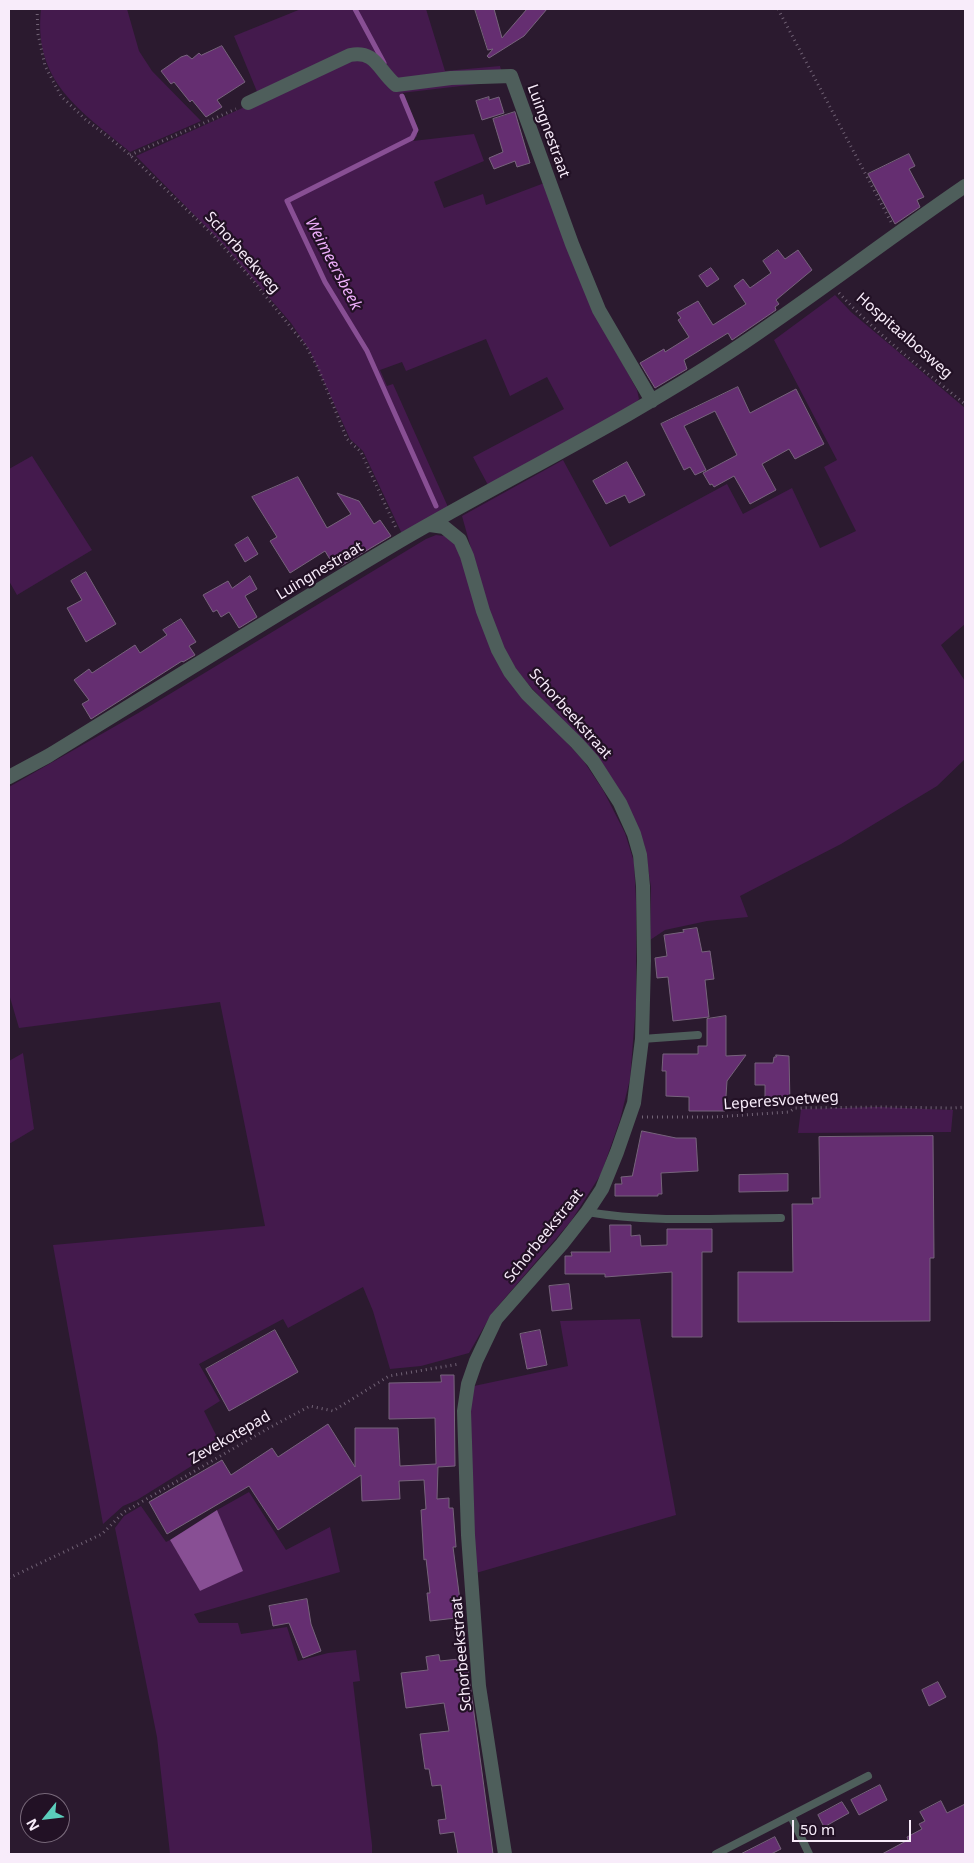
<!DOCTYPE html>
<style>
body{margin:0}
#map{position:relative;width:974px;height:1863px;overflow:hidden;background:#2b1a2f;font-family:"Noto Sans",sans-serif}
canvas{display:block}
.frame{position:absolute;inset:0;border:10px solid #f8ecfa;pointer-events:none}
.north{position:absolute;left:20px;top:1793px;width:50px;height:50px;box-sizing:border-box;background:#221125;border:1px solid #78697a;border-radius:50%;rotate:241deg;font-size:14px;font-weight:700;line-height:20px;text-align:center;color:#f8ecfa}
.north::after{content:'';display:block;margin:auto;width:18px;height:22px;background:#5bcebc;clip-path:polygon(50% 0,100% 100%,50% 72%,0 100%)}
.scale{position:absolute;left:792px;top:1820px;width:119px;height:22px;box-sizing:border-box;border:2px solid #f8ecfa;border-top:0;padding-left:6px;font-size:15px;line-height:18px;white-space:nowrap;color:#f8ecfa;-webkit-text-stroke:4px #221125;paint-order:stroke}
</style>
<div id="map">
<canvas width="974" height="1863"></canvas>
<div class="frame"></div>
<div class="north">N</div>
<div class="scale">50 m</div>
</div>
<script>
const c = document.querySelector('canvas').getContext('2d');
c.lineJoin = 'round';
function fill(path, color) {
  c.fillStyle = color;
  c.fill(path, 'evenodd');
}
function trace(path, color, width, dash) {
  c.strokeStyle = color;
  c.lineWidth = width;
  c.lineCap = dash ? 'butt' : 'round';
  c.setLineDash(dash || []);
  c.stroke(path);
}
function write(font, color, halo, rows, align = 'center') {
  c.font = font + ' "Noto Sans",sans-serif';
  c.lineWidth = 4.5;
  c.setLineDash([]);
  c.textBaseline = 'middle';
  c.strokeStyle = halo;
  c.fillStyle = color;
  for (const [text, x, y, turn = 0] of rows) {
    c.save();
    c.translate(x, y);
    c.rotate((+turn || 0) * Math.PI / 180);
    c.textAlign = isNaN(turn) ? turn : align;
    if (halo) c.strokeText(text, 0, 0);
    c.fillText(text, 0, 0);
    c.restore();
  }
}
const green = new Path2D(`
 M 41,9 L 127,9 L 139,51 L 152,71 L 201,121 L 130,152 C 80,110 33,82 41,9 Z
 M 301,9 L 426,9 L 445,71 L 500,66 L 504,81 L 401,93 L 417,132 L 417,136 L 413,141 L 474,134 L 484,161 L 434,182 L 444,208 L 483,194 L 486,205 L 547,182 L 595,313 L 637,390 L 639,399 L 635,404 L 488,485 L 473,457 L 564,409 L 547,377 L 510,396 L 486,339 L 406,371 L 402,362 L 380,370 L 387,386 L 393,384 L 448,507 L 402,534 L 363,451 L 350,439 L 310,351 L 291,323 L 222,243 L 136,156 L 351,59 L 367,50 L 258,94 L 234,36 Z
 M 835,295 L 851,312 L 965,408 L 965,624 L 941,645 L 965,681 L 965,759 L 937,786 L 841,844 L 740,896 L 748,917 L 707,921 L 665,930 L 650,940 L 651,887 L 644,844 L 577,736 L 528,684 L 512,664 L 498,637 L 486,602 L 462,516 L 563,460 L 610,547 L 727,484 L 743,514 L 792,488 L 820,548 L 856,531 L 824,467 L 837,460 L 774,340 Z
 M 32,456 L 92,550 L 17,595 L 9,581 L 9,469 Z
 M 436,535 L 444,536 L 454,541 L 529,702 L 583,760 L 603,790 L 625,833 L 634,862 L 636,902 L 636,1004 L 630,1079 L 620,1120 L 601,1174 L 571,1221 L 492,1313 L 469,1353 L 421,1366 L 390,1369 L 373,1311 L 363,1287 L 288,1328 L 283,1319 L 199,1364 L 220,1401 L 204,1411 L 222,1447 L 137,1500 L 123,1506 L 103,1524 L 53,1245 L 265,1226 L 220,1002 L 19,1028 L 9,994 L 9,787 L 140,712 L 426,539 Z
 M 23,1053 L 34,1129 L 9,1144 L 9,1061 Z
 M 878,1107 L 953,1110 L 951,1132 L 798,1133 L 801,1109 Z
 M 640,1319 L 676,1515 L 476,1573 L 469,1416 L 474,1386 L 568,1366 L 560,1321 Z
 M 249,1492 L 286,1550 L 330,1527 L 340,1572 L 194,1614 L 199,1623 L 238,1623 L 241,1634 L 287,1627 L 298,1661 L 328,1653 L 356,1650 L 360,1681 L 353,1682 L 372,1845 L 372,1854 L 170,1854 L 157,1737 L 115,1528 L 124,1516 L 141,1506 L 166,1542 L 170,1540 L 200,1591 L 242,1571 L 217,1510 Z`);
const water = new Path2D(`
 M 217,1510 L 243,1571 L 200,1591 L 170,1540 Z`);
const stream = new Path2D(`
 M 355,9 L 384,63
 M 402,96 L 416,130 L 412,138 L 287,201 L 325,282 L 367,351 L 436,506`);
const building = new Path2D(`
 M 475,9 L 494,9 L 502,38 L 527,9 L 547,9 L 524,36 L 489,58 L 487,56 L 493,49 L 488,50 Z
 M 222,46 L 245,82 L 217,100 L 222,107 L 206,117 L 192,100 L 190,102 L 174,82 L 171,84 L 161,71 L 181,57 L 187,55 L 192,59 L 199,53 L 201,55 Z
 M 489,97 L 489,100 L 499,97 L 504,113 L 482,120 L 476,101 Z
 M 515,112 L 530,163 L 517,167 L 515,161 L 494,169 L 489,158 L 503,152 L 493,119 Z
 M 909,154 L 915,166 L 909,169 L 924,197 L 917,200 L 920,207 L 895,224 L 868,174 Z
 M 778,250 L 785,259 L 798,250 L 812,270 L 776,300 L 779,304 L 775,307 L 776,310 L 732,340 L 728,333 L 684,360 L 687,369 L 655,388 L 640,363 L 664,349 L 665,352 L 689,337 L 678,320 L 681,318 L 677,313 L 698,301 L 713,325 L 746,304 L 734,286 L 743,279 L 750,288 L 771,273 L 763,261 Z
 M 711,268 L 719,279 L 707,287 L 699,276 Z
 M 738,387 L 750,413 L 796,389 L 824,444 L 795,459 L 789,449 L 762,464 L 776,490 L 750,504 L 734,476 L 714,487 L 712,484 L 710,485 L 703,473 L 737,455 L 715,411 L 684,426 L 706,470 L 695,475 L 690,467 L 684,470 L 661,424 Z
 M 627,462 L 645,495 L 629,503 L 625,495 L 606,504 L 593,481 Z
 M 298,477 L 327,528 L 351,514 L 337,493 L 359,501 L 374,524 L 380,520 L 391,536 L 339,567 L 334,558 L 331,561 L 325,551 L 290,573 L 270,541 L 277,537 L 252,497 Z
 M 248,537 L 258,554 L 245,562 L 235,545 Z
 M 86,572 L 116,624 L 86,642 L 67,608 L 82,600 L 71,581 Z
 M 250,576 L 257,589 L 245,596 L 257,617 L 239,628 L 229,612 L 221,617 L 217,610 L 213,612 L 203,595 L 228,581 L 232,588 Z
 M 181,619 L 196,642 L 189,646 L 195,655 L 183,662 L 182,661 L 91,719 L 82,704 L 89,700 L 74,680 L 89,669 L 92,673 L 135,645 L 140,653 L 167,635 L 163,630 Z
 M 697,928 L 702,952 L 710,951 L 714,979 L 705,980 L 709,1017 L 673,1021 L 668,977 L 657,978 L 655,958 L 667,956 L 664,935 L 684,932 L 683,930 Z
 M 726,1016 L 726,1056 L 746,1055 L 727,1081 L 725,1111 L 689,1111 L 689,1097 L 666,1096 L 666,1071 L 662,1071 L 663,1054 L 698,1054 L 698,1046 L 707,1046 L 707,1019 Z
 M 776,1055 L 789,1056 L 790,1104 L 765,1105 L 765,1085 L 755,1085 L 755,1063 L 773,1063 L 774,1057 L 776,1057 Z
 M 642,1131 L 676,1138 L 696,1138 L 698,1171 L 661,1173 L 662,1194 L 658,1194 L 658,1196 L 615,1196 L 615,1184 L 622,1184 L 621,1177 L 632,1176 Z
 M 933,1136 L 934,1258 L 930,1258 L 930,1321 L 738,1322 L 738,1272 L 793,1272 L 792,1204 L 813,1204 L 812,1198 L 820,1198 L 819,1137 Z
 M 788,1174 L 788,1191 L 739,1192 L 739,1175 Z
 M 610,1225 L 631,1225 L 631,1236 L 640,1235 L 641,1246 L 667,1245 L 667,1229 L 712,1229 L 712,1252 L 702,1252 L 702,1337 L 672,1337 L 672,1272 L 605,1277 L 605,1274 L 565,1274 L 565,1256 L 572,1256 L 571,1252 L 610,1252 Z
 M 569,1284 L 572,1309 L 552,1311 L 549,1286 Z
 M 275,1330 L 298,1372 L 229,1411 L 206,1369 Z
 M 540,1330 L 547,1365 L 527,1369 L 520,1334 Z
 M 441,1375 L 454,1375 L 455,1466 L 438,1467 L 437,1499 L 449,1498 L 449,1508 L 453,1508 L 456,1547 L 453,1547 L 461,1608 L 455,1611 L 456,1618 L 430,1621 L 427,1593 L 430,1593 L 426,1559 L 424,1560 L 421,1510 L 426,1509 L 424,1480 L 399,1481 L 400,1499 L 362,1501 L 361,1475 L 278,1530 L 249,1486 L 167,1534 L 149,1502 L 222,1460 L 231,1475 L 272,1448 L 278,1457 L 328,1424 L 355,1467 L 355,1428 L 398,1428 L 400,1466 L 436,1464 L 435,1418 L 389,1419 L 389,1383 L 441,1382 Z
 M 307,1599 L 311,1624 L 321,1651 L 303,1658 L 289,1623 L 273,1626 L 269,1606 Z
 M 439,1655 L 440,1661 L 459,1659 L 459,1661 L 467,1661 L 493,1854 L 458,1854 L 454,1832 L 440,1834 L 438,1820 L 446,1819 L 441,1785 L 432,1786 L 429,1769 L 425,1769 L 420,1734 L 449,1731 L 444,1703 L 406,1708 L 401,1673 L 428,1670 L 426,1657 Z
 M 938,1682 L 946,1697 L 929,1706 L 922,1690 Z
 M 880,1785 L 887,1800 L 859,1815 L 851,1800 Z
 M 941,1801 L 947,1813 L 965,1804 L 965,1854 L 882,1854 L 908,1840 L 907,1837 L 922,1829 L 919,1824 L 925,1821 L 920,1812 Z
 M 842,1802 L 849,1813 L 824,1827 L 818,1815 Z
 M 775,1837 L 781,1849 L 771,1854 L 741,1854 Z`);
const path = new Path2D(`
 M 37,9 L 38,34 L 45,66 L 61,96 L 86,120 L 106,135 L 130,155 L 213,235 L 251,278 L 306,346 L 318,368 L 347,439 L 361,452 L 396,528
 M 778,9 L 891,222
 M 130,155 L 236,109
 M 839,293 C 877,334 922,369 965,404
 M 642,1117 L 714,1117 L 789,1112 L 795,1108 L 878,1107 L 954,1108 L 965,1107
 M 9,1578 L 102,1534 L 124,1512 L 267,1429 L 310,1406 L 333,1411 L 389,1376 L 459,1364`);
const service = new Path2D(`
 M 642,1039 L 698,1035
 M 587,1212 C 651,1223 716,1218 781,1218
 M 791,1816 L 809,1854
 M 716,1854 L 868,1776`);
const minor = new Path2D(`
 M 248,103 L 350,55 C 376,50 378,70 396,85 L 451,78 L 511,76 L 572,244 L 599,310 L 652,401
 M 430,525 L 444,527 L 460,540 L 467,556 L 483,611 L 498,650 L 510,672 L 527,694 L 577,743 L 593,761 L 620,803 L 634,834 L 640,855 L 643,886 L 644,961 L 642,1039 L 634,1103 L 617,1152 L 602,1189 L 587,1212 L 562,1244 L 496,1319 L 476,1361 L 468,1384 L 464,1411 L 468,1535 L 479,1686 L 505,1854
 M 9,777 L 48,756 C 165,684 282,611 400,541 C 510,477 624,422 730,352 C 810,299 886,240 965,186`);
const streetNames = [
 ["Luingnestraat",548,131,70],
 ["Schorbeekweg",242,253,48],
 ["Hospitaalbosweg",904,336,41],
 ["Luingnestraat",320,571,-31],
 ["Schorbeekstraat",570,714,48],
 ["Leperesvoetweg",781,1101,-4],
 ["Schorbeekstraat",544,1236,-51],
 ["Zevekotepad",230,1438,-30],
 ["Schorbeekstraat",462,1654,-95]
];
const waterNames = [
 ["Weimeersbeek",333,264,62]
];
fill(green, '#441a4d');
fill(water, '#884f94');
trace(stream, '#884f94', 5);
fill(building, '#652e71');
trace(building, '#77637c', 1);
trace(path, '#716275', 3, [1, 4]);
trace(service, '#4e5e5b', 8);
trace(minor, '#4e5e5b', 14);
write('15px', '#f8ecfa', '#221125', streetNames);
write('italic 16px', '#edaefa', '#221125', waterNames);
</script>
